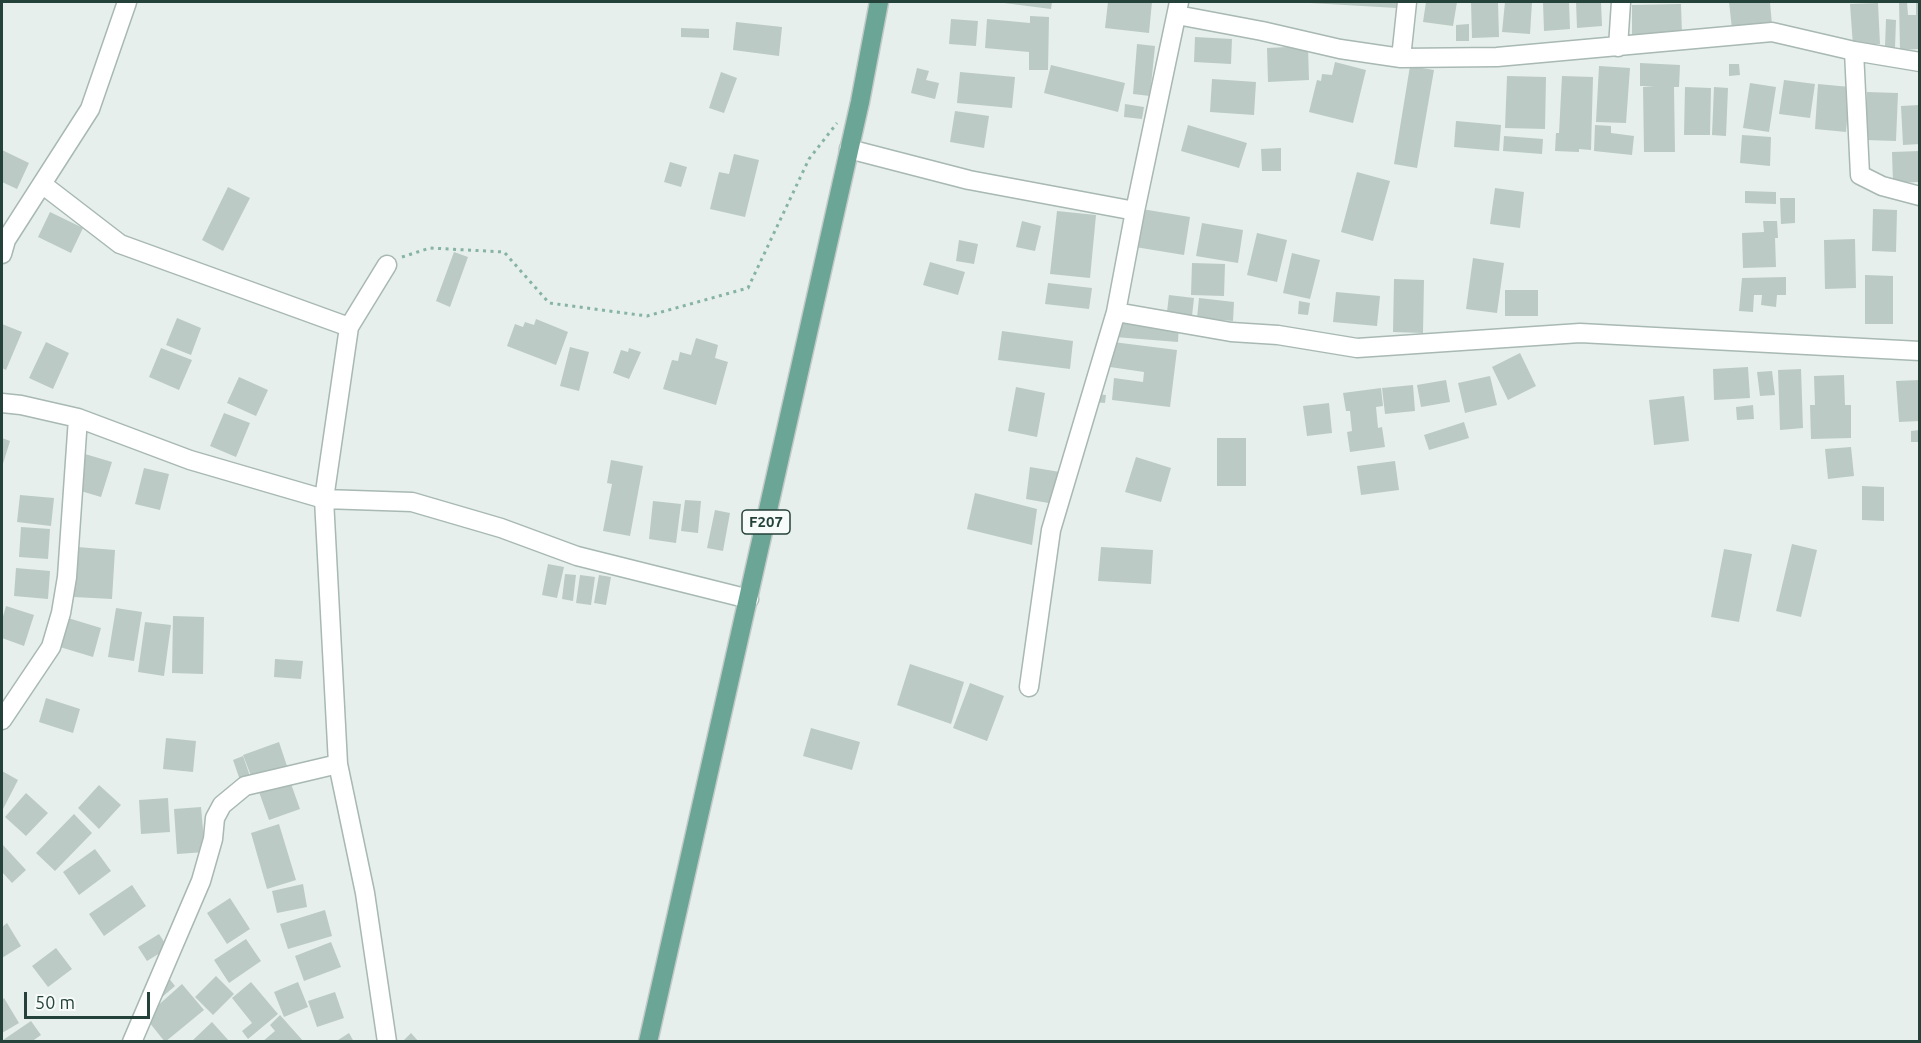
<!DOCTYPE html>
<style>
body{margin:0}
#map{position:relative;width:1921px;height:1043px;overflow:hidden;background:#e6efeb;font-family:Ubuntu,sans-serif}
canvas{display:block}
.frame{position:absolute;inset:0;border:3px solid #24423a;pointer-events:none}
.scale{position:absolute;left:24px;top:992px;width:126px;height:27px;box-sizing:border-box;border:3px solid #24423a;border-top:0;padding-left:8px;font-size:18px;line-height:21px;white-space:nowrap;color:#24423a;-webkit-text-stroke:4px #f7fbf9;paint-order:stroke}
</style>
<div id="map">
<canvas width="1921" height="1043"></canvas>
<div class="frame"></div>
<div class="scale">50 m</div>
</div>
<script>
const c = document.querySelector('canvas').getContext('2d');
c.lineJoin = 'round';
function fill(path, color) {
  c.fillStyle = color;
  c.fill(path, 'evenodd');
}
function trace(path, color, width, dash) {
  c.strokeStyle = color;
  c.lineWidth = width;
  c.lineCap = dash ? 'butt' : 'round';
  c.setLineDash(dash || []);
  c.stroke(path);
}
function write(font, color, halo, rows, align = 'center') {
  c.font = font + ' Ubuntu,sans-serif';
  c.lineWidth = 6;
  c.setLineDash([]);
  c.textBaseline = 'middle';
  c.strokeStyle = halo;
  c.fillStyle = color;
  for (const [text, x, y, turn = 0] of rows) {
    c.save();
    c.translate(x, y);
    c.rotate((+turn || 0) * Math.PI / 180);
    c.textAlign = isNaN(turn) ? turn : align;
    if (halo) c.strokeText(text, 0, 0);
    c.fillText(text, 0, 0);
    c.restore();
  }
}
const building = new Path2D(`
 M 996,2 L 1052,2 L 1051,9 Z
 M 1108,2 L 1152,2 L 1149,33 L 1105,28 Z
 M 1310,2 L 1397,2 L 1397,8 L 1310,3 Z
 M 1426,2 L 1457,2 L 1453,26 L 1423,22 Z
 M 1471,2 L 1498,2 L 1499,37 L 1472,38 Z
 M 1505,2 L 1532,2 L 1530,34 L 1502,32 Z
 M 1543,2 L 1569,2 L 1570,29 L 1544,31 Z
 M 1576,2 L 1601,2 L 1602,26 L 1577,28 Z
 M 1729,2 L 1770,2 L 1772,25 L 1732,29 Z
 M 1899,2 L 1907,2 L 1908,15 L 1916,15 L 1916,2 L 1920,2 L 1920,49 L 1900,50 Z
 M 1878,3 L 1880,44 L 1853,46 L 1850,4 Z
 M 1681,4 L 1682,35 L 1632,36 L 1632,5 Z
 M 1030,16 L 1049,17 L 1048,70 L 1029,70 L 1029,52 L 985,48 L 987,19 L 1030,23 Z
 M 951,19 L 978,21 L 976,46 L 949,44 Z
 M 1886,19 L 1896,20 L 1895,48 L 1885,47 Z
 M 736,22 L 782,27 L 779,56 L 733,50 Z
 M 1469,24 L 1469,41 L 1456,41 L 1456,25 Z
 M 681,28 L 709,29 L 709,38 L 681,37 Z
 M 1195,37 L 1232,39 L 1231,64 L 1194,62 Z
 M 1137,44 L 1155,46 L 1150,96 L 1133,94 Z
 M 1308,46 L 1309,80 L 1268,82 L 1267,48 Z
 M 1335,62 L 1366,70 L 1353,123 L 1309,112 L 1317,80 L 1321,81 L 1322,74 L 1332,75 Z
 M 1640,63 L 1680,65 L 1679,87 L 1674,87 L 1675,152 L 1644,152 L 1643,87 L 1654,86 L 1640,86 Z
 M 1729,64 L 1739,64 L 1740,75 L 1729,76 Z
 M 1051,65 L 1125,83 L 1118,112 L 1044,93 Z
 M 1410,66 L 1434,70 L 1417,168 L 1394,164 Z
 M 1599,66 L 1630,68 L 1626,123 L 1596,122 Z
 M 917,68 L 929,71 L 926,80 L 939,83 L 935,99 L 911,93 Z
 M 721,72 L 737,78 L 724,113 L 709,108 Z
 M 960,72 L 1015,77 L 1012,108 L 957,103 Z
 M 1507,76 L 1546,77 L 1545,129 L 1505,128 Z
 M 1562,76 L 1593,77 L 1591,150 L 1579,149 L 1579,152 L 1555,151 L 1556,133 L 1559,133 Z
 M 1212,79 L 1256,82 L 1254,115 L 1210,112 Z
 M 1784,80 L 1815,84 L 1810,118 L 1779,114 Z
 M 1750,83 L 1776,87 L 1769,132 L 1743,128 Z
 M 1818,84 L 1850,87 L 1846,132 L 1815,129 Z
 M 1685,87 L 1711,88 L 1710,135 L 1684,135 Z
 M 1714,87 L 1728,88 L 1726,136 L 1712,135 Z
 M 1867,92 L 1898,93 L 1896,141 L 1866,140 Z
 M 1125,104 L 1144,107 L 1142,119 L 1124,117 Z
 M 1920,105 L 1920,144 L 1903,145 L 1901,106 Z
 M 955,111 L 989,116 L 984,148 L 950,142 Z
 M 1456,121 L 1501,125 L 1499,151 L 1454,147 Z
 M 1188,125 L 1247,143 L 1239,168 L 1181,151 Z
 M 1595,125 L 1611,126 L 1611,133 L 1634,136 L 1632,155 L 1594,151 Z
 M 1742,135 L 1771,137 L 1770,166 L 1740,163 Z
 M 1504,136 L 1543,139 L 1542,154 L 1503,151 Z
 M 1281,148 L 1281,171 L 1262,171 L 1261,149 Z
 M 2,150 L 29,163 L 17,189 L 2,182 Z
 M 1920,151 L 1920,182 L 1893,183 L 1892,152 Z
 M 734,154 L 759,160 L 745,217 L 710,209 L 719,172 L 729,174 Z
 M 670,162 L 687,167 L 681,187 L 664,182 Z
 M 1357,172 L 1390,181 L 1373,241 L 1341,232 Z
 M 228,187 L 250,198 L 223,251 L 202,240 Z
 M 1495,188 L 1524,192 L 1520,228 L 1490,224 Z
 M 1745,191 L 1776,192 L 1776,204 L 1745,203 Z
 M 1780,198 L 1795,198 L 1795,223 L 1781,224 Z
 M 1142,209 L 1190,217 L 1184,255 L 1135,247 Z
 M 1873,209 L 1897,210 L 1896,252 L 1872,251 Z
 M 1057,211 L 1096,215 L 1090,278 L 1050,274 Z
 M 50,212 L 83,228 L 71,253 L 38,237 Z
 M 1022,221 L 1041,226 L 1035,251 L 1016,247 Z
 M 1763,221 L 1777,221 L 1778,238 L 1775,238 L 1776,267 L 1743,268 L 1742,233 L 1764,232 Z
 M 1202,223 L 1243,230 L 1238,263 L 1196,256 Z
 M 1257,233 L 1287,240 L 1277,282 L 1247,275 Z
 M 1855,239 L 1856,288 L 1825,289 L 1824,240 Z
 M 959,240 L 978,244 L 974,264 L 956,261 Z
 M 454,252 L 468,257 L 450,307 L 436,301 Z
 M 1292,253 L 1320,260 L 1310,299 L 1283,293 Z
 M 1473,258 L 1504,263 L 1497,313 L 1466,309 Z
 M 930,262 L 965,272 L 958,295 L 923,285 Z
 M 1192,263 L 1225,264 L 1224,296 L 1191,295 Z
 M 1865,275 L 1893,276 L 1893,324 L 1865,324 Z
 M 1786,277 L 1786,295 L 1777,295 L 1776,307 L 1761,305 L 1762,295 L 1754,295 L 1753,312 L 1739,311 L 1742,278 Z
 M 1394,279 L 1424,280 L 1423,333 L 1393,332 Z
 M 1048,283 L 1092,288 L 1089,309 L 1045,304 Z
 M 1505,290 L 1538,290 L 1538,316 L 1505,316 Z
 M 1336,292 L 1380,296 L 1377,326 L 1333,322 Z
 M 1169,295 L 1194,298 L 1192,316 L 1167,312 Z
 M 1199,298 L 1234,302 L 1233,321 L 1197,318 Z
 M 1299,301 L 1310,303 L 1308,315 L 1298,314 Z
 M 177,318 L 201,328 L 191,355 L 166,345 Z
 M 536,319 L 568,332 L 556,365 L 507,346 L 515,324 L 523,327 L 525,322 L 534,325 Z
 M 1116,319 L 1179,324 L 1178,342 L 1115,337 Z
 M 2,324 L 22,332 L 6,370 L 2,368 Z
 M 1002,331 L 1073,341 L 1070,369 L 998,360 Z
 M 696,338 L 718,345 L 715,358 L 728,362 L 716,405 L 663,389 L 672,360 L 678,361 L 680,352 L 691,355 Z
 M 46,342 L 69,353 L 53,389 L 29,378 Z
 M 1113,342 L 1177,350 L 1170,407 L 1112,400 L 1114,378 L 1143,382 L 1144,372 L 1110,367 Z
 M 570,347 L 589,352 L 579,391 L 560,386 Z
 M 161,348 L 192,360 L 179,390 L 149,377 Z
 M 629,348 L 641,352 L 629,379 L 613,373 L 621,350 L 628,352 Z
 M 1520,353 L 1536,386 L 1508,400 L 1492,367 Z
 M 1748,367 L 1750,398 L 1714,400 L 1713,369 Z
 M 1801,369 L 1803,428 L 1780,430 L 1778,370 Z
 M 1772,371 L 1775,395 L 1760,396 L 1757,372 Z
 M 1844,375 L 1845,405 L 1851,405 L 1851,438 L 1811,439 L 1810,405 L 1815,405 L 1814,376 Z
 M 1490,376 L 1497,405 L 1465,413 L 1458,383 Z
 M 239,377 L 268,390 L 256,416 L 227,403 Z
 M 1446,380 L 1450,402 L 1421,407 L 1417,385 Z
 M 1920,380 L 1920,421 L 1899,422 L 1896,381 Z
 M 1413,385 L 1415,411 L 1385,414 L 1382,388 Z
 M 1016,387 L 1045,393 L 1037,437 L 1008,431 Z
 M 1381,388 L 1383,406 L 1376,407 L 1378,428 L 1382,427 L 1385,447 L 1350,452 L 1347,432 L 1352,431 L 1350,411 L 1346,411 L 1343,393 Z
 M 1094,394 L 1106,395 L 1105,403 L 1094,402 Z
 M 1684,396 L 1689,441 L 1654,445 L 1649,400 Z
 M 1329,403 L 1332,433 L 1307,436 L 1303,406 Z
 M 1753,405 L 1754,419 L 1737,420 L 1736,407 Z
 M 224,413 L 250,423 L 236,457 L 210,446 Z
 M 1464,422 L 1469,438 L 1429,450 L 1424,435 Z
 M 1920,430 L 1920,442 L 1911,442 L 1911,431 Z
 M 2,438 L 10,441 L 2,467 Z
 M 1217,438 L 1246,438 L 1246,486 L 1217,486 Z
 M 1851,447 L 1854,476 L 1828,479 L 1825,449 Z
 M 85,454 L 112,462 L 101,497 L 74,489 Z
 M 1136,457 L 1171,468 L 1161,502 L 1125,492 Z
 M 611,460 L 643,466 L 630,536 L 603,531 L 612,484 L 607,483 Z
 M 1395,461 L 1399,490 L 1361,495 L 1357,466 Z
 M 1030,467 L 1060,472 L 1054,504 L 1026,499 Z
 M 144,468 L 169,474 L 160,510 L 135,504 Z
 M 1862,486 L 1884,487 L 1884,521 L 1862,520 Z
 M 975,493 L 1037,509 L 1032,545 L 967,529 Z
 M 20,495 L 54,498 L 51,526 L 17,522 Z
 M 685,500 L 701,501 L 698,533 L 681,531 Z
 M 653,501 L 681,504 L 676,543 L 649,539 Z
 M 715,510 L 730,513 L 723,551 L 707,548 Z
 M 21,527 L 50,529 L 48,559 L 19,557 Z
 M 1792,544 L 1817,550 L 1801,617 L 1776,611 Z
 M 77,547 L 115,550 L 112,599 L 74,597 Z
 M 1101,547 L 1153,550 L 1151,584 L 1098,581 Z
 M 1724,549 L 1752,554 L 1739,622 L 1711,617 Z
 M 548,564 L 564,567 L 557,598 L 542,595 Z
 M 16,568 L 50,571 L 48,599 L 14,596 Z
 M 565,574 L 576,575 L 573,601 L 562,599 Z
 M 580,575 L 595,577 L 591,605 L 576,603 Z
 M 599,575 L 611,577 L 606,605 L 594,603 Z
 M 6,606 L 34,615 L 24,646 L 2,638 L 2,620 Z
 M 116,608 L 142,612 L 134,661 L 108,657 Z
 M 173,616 L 204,617 L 203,674 L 172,673 Z
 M 68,618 L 101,628 L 93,657 L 60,647 Z
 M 145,622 L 171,625 L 164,676 L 138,672 Z
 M 275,659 L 303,661 L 301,679 L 274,677 Z
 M 910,664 L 964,682 L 951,724 L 897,705 Z
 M 970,683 L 1004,696 L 987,741 L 953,728 Z
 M 46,698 L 80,709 L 73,733 L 39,722 Z
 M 811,728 L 860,742 L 852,770 L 803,756 Z
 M 166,738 L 196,741 L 193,772 L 163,769 Z
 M 279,742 L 288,769 L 253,781 L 243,755 Z
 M 243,756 L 251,779 L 241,783 L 233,760 Z
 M 2,771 L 18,780 L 2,811 Z
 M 290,781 L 300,809 L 269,820 L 259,792 Z
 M 99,785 L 121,805 L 99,829 L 78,808 Z
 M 26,793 L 48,813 L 26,836 L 5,817 Z
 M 168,798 L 170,832 L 141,834 L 139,800 Z
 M 201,807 L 205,852 L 177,854 L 174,809 Z
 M 74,814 L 92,833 L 55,871 L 36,853 Z
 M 279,824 L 296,880 L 267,889 L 251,833 Z
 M 2,844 L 26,870 L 12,883 L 2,872 Z
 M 95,849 L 111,871 L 79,895 L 63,872 Z
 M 303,884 L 307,907 L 277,913 L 272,891 Z
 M 132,885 L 146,906 L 104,936 L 89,914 Z
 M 230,898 L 250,929 L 227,944 L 207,913 Z
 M 325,910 L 332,936 L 288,949 L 280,924 Z
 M 7,923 L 21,946 L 2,958 L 2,927 Z
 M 159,934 L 168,948 L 147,961 L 138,947 Z
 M 246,939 L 261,961 L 229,983 L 214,960 Z
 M 331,942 L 341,967 L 304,981 L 295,956 Z
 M 56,948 L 72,969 L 48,987 L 32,966 Z
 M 164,972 L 175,986 L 154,1004 L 142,991 Z
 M 216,976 L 234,994 L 213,1015 L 195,997 Z
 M 251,982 L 278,1014 L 248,1039 L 242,1031 L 252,1023 L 232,998 Z
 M 298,982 L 308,1007 L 284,1017 L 274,992 Z
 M 182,984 L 204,1010 L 165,1042 L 145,1017 Z
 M 335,992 L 344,1018 L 317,1027 L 308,1001 Z
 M 4,998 L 19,1023 L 2,1033 L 2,1000 Z
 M 280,1015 L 304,1042 L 262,1042 L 275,1031 L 270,1025 Z
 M 31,1021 L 41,1035 L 31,1042 L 4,1042 L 3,1040 Z
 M 212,1022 L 230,1042 L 195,1042 L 193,1040 Z
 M 349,1033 L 354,1042 L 335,1042 Z
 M 411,1033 L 419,1042 L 402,1042 Z`);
const path = new Path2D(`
 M 402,257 L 430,248 L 504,252 L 549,303 L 647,316 L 748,288 L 809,159 L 837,123`);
const minor = new Path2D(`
 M 1177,15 L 1262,31 L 1340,49 L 1401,58 L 1497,57 L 1772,32 L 1854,51 L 1920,62
 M 1618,47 L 1621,2
 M 1854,51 L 1860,175 L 1882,186 L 1920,196
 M 1401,58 L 1407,2
 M 849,149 L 969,180 L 1135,211
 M 42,184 L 120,244 L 349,327
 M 2,254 L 6,240 L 90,109 L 127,2
 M 1116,312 L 1231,332 L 1278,335 L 1357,348 L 1580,333 L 1920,351
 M 2,403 L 21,405 L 78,418 L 190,460 L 324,499 L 412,502 L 501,528 L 577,556 L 749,599
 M 1029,687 L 1051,530 L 1116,312 L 1135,211 L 1179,2
 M 2,720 L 51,647 L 61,613 L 67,577 L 78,418
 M 132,1042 L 201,881 L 213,839 L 215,818 L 222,805 L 245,786 L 338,764
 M 387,1042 L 365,893 L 338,764 L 324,499 L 349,327 L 387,265`);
const major = new Path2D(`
 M 648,1042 L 860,102 L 879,2`);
const shields = [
 [766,522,48]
];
const shieldNames = [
 ["F207",766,522]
];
fill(building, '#bbcac4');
trace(minor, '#a8b8b2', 21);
trace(major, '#c2cac8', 21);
trace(path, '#86b3a5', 3, [3, 4.5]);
trace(minor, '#fff', 18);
trace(major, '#6aa596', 18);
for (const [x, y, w] of shields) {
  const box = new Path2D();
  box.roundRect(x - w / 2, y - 12, w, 24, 4.5);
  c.fillStyle = '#f7fbf9';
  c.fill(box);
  trace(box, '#24423a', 1.5);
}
write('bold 15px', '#24423a', null, shieldNames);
</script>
